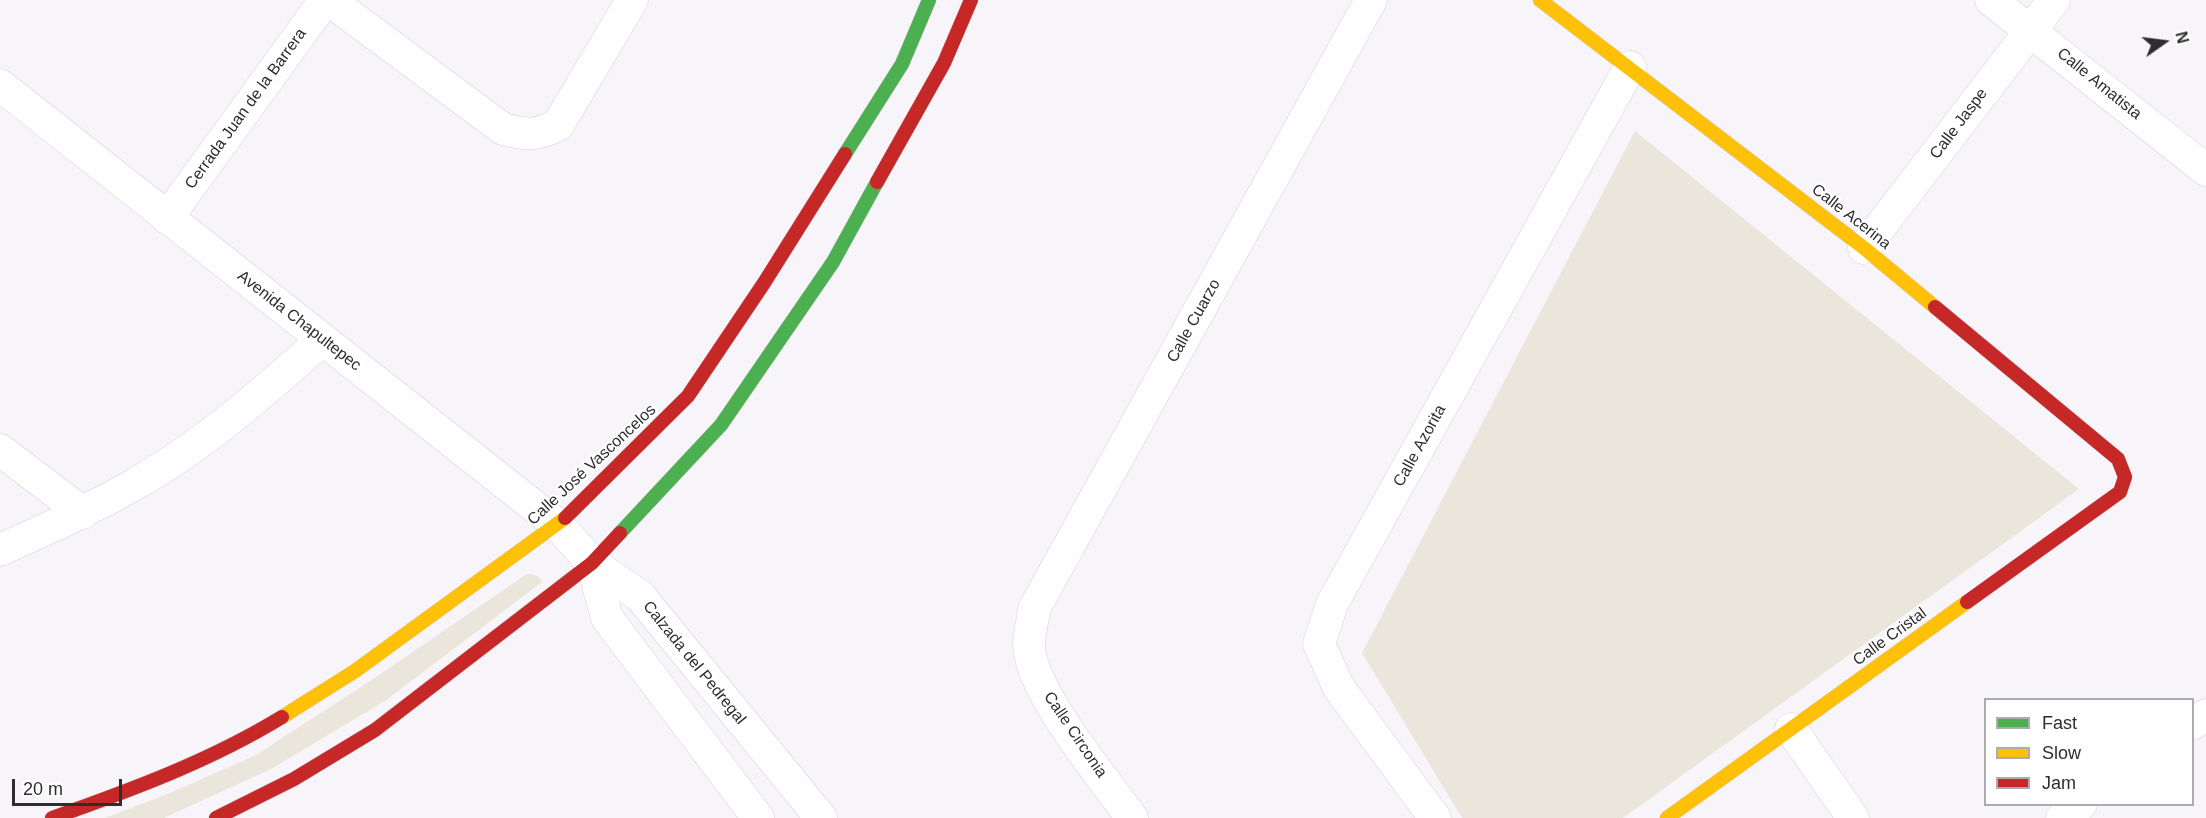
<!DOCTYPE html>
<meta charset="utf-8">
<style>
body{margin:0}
#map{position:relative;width:2206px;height:818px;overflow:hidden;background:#f8f5fa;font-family:Helvetica,sans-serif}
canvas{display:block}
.legend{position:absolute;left:1984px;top:698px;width:210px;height:108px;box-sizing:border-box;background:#fff;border:2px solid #acabad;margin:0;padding:8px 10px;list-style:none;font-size:18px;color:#2f2d31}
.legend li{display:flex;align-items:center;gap:12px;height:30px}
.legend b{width:30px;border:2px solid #acabad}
.north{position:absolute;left:2134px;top:12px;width:60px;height:60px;-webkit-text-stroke:4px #fff;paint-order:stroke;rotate:76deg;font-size:16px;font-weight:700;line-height:24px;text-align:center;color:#2f2d31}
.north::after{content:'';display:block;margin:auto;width:21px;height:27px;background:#2f2d31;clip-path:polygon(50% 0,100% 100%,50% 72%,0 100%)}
.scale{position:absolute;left:12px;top:779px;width:110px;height:27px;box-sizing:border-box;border:3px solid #2f2d31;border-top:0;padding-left:8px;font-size:18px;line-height:21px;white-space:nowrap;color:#2f2d31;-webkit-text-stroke:4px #fff;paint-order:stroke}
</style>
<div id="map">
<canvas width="2206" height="818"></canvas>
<ul class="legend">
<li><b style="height:8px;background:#4caf50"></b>Fast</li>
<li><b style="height:8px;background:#ffc107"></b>Slow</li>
<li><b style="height:8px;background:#c62828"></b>Jam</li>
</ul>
<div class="north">N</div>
<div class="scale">20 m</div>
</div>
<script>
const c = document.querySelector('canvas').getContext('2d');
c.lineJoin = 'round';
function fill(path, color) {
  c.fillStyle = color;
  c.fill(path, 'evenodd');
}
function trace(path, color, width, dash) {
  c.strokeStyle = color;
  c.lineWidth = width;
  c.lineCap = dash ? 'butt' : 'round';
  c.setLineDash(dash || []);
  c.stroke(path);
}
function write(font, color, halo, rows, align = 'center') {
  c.font = font + ' Helvetica,sans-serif';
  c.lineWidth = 4.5;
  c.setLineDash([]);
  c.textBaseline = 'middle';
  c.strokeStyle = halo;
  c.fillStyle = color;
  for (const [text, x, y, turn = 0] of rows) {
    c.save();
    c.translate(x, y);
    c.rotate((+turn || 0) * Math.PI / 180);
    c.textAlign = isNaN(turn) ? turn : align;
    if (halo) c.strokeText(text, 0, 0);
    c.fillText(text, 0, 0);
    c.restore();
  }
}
const green = new Path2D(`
 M 1635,131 L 2079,489 L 1623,818 L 1462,818 L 1362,653 Z
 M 527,574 C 534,574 539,575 542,582 L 385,701 L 271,769 L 164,818 L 105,818 L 170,793 L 256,755 L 373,679 Z`);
const street = new Path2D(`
 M 329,0 L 503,129 C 527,135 536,136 558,125 L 632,0
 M 1991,0 L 2206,170
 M 0,85 L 558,525 L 592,563 L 640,596 L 821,818
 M 167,218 L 325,0
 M 1864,248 L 2054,0
 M 0,450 L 83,513
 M 0,550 C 46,529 92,509 135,484 C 204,445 264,392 322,340
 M 592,563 L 607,618 L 758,818
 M 2192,724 L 2206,715
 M 1791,729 L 1853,818
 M 1132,818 C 1104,779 1031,692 1029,646 C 1029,634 1033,621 1034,609 L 1371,0
 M 1435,818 L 1339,688 L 1319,644 L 1332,604 L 1630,67
 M 2062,818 L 2081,804`);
const fast = new Path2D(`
 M 845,154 L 902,64 L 929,0
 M 620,533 L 721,425 L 833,262 L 877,182`);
const slow = new Path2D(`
 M 1540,0 L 1864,248 L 1935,307
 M 282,717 L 355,671 L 565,518
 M 1667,818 L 1967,602`);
const jam = new Path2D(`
 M 877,182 L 944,63 L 971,0
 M 1935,307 L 2118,459 L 2125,477 L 2120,492 L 1967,602
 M 565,518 L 688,396 L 764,283 L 845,154
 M 52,818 C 131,790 210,761 282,717
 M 216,818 L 294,779 L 375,730 L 592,563 L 620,533`);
const streetNames = [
 ["Calle Amatista",2099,84,39],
 ["Cerrada Juan de la Barrera",246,109,-54],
 ["Calle Jaspe",1959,124,-53],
 ["Calle Acerina",1851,217,38],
 ["Avenida Chapultepec",299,321,38],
 ["Calle Cuarzo",1194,321,-61],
 ["Calle Azorita",1420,446,-61],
 ["Calle José Vasconcelos",592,465,-43],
 ["Calle Cristal",1890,637,-36],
 ["Calzada del Pedregal",694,663,51],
 ["Calle Circonia",1075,735,56]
];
fill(green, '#eae6db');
trace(street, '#d3d0d5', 33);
trace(fast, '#d3d0d5', 15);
trace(slow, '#d3d0d5', 15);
trace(jam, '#d3d0d5', 15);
trace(street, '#fefefe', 32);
trace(fast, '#4caf50', 14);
trace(slow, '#ffc107', 14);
trace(jam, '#c62828', 14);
write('16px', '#2f2d31', '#fff', streetNames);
</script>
